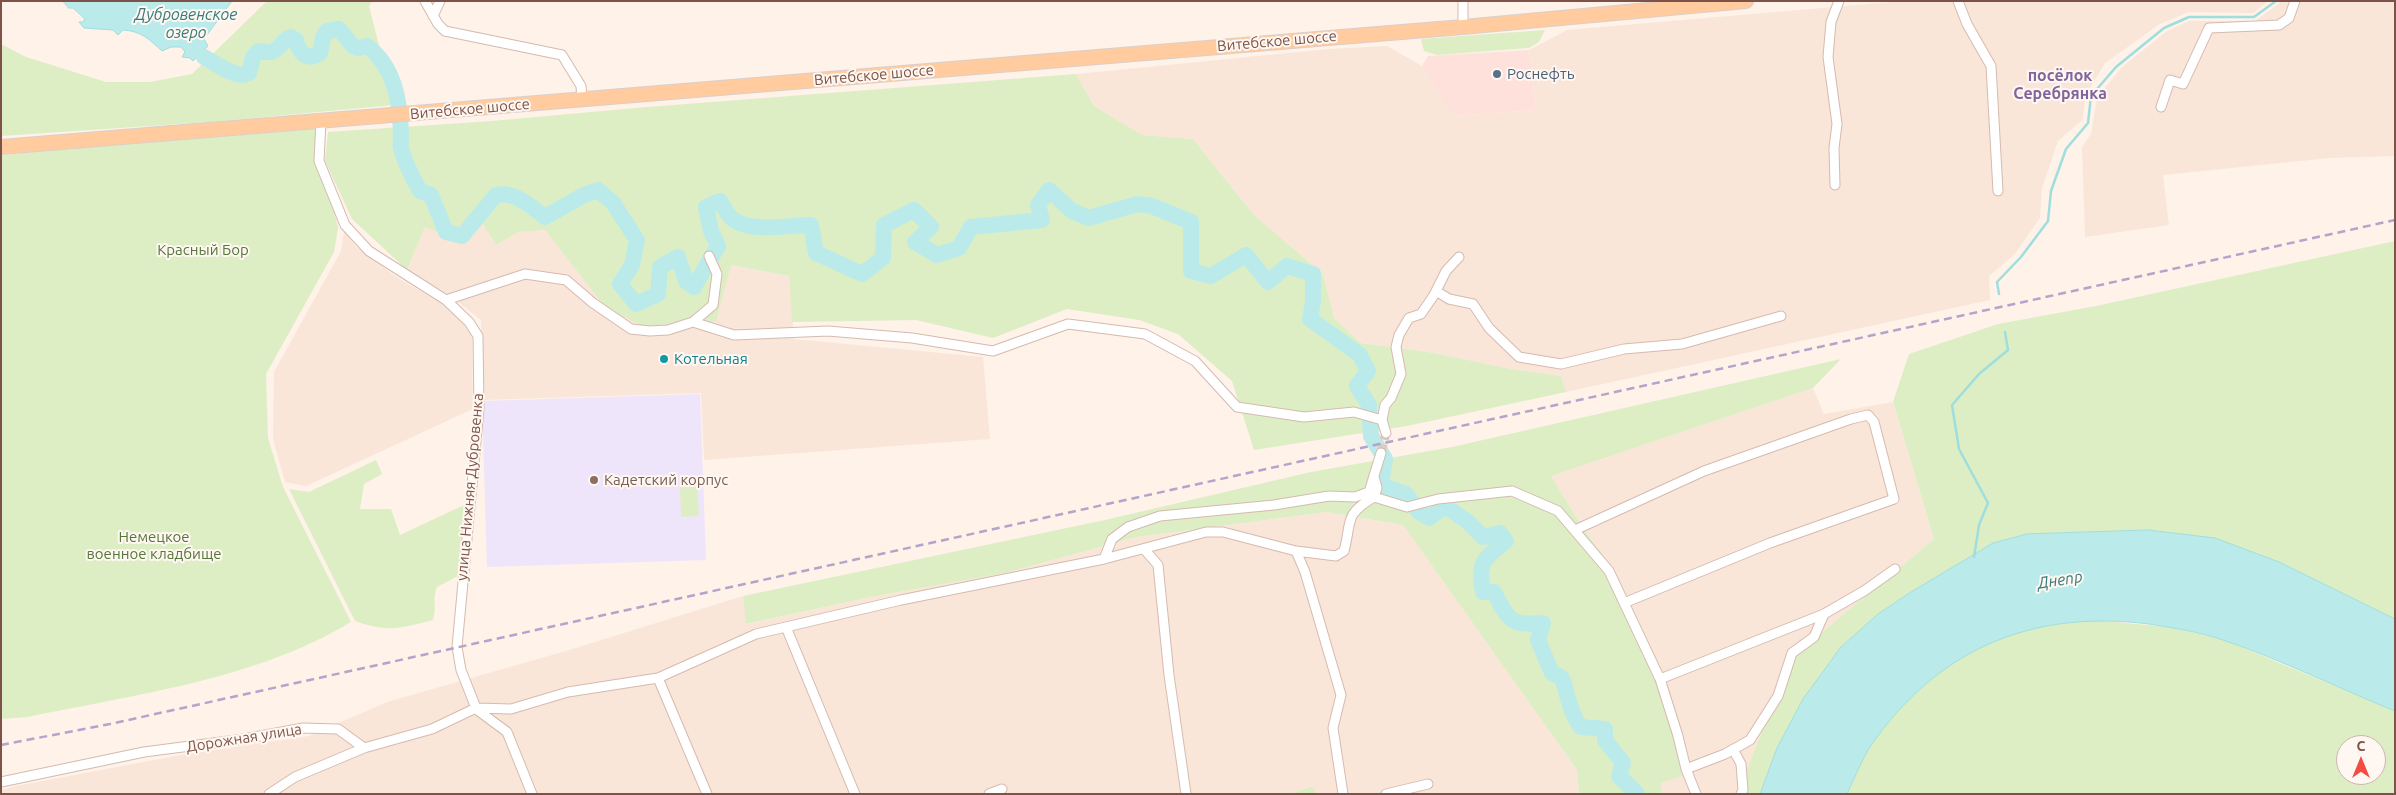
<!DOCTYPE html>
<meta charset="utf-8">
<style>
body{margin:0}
#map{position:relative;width:2396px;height:795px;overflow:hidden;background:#fef2e9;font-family:Ubuntu,sans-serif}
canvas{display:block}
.frame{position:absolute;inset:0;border:2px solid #7d5349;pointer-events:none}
.north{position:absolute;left:2336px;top:735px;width:50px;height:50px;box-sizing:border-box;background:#fff7f1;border:1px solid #cbb5ae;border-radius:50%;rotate:0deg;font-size:14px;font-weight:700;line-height:20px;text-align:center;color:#7d5349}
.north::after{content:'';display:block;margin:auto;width:18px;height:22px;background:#f34d43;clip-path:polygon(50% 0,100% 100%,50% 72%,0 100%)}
</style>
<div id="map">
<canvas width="2396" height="795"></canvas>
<div class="frame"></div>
<div class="north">С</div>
</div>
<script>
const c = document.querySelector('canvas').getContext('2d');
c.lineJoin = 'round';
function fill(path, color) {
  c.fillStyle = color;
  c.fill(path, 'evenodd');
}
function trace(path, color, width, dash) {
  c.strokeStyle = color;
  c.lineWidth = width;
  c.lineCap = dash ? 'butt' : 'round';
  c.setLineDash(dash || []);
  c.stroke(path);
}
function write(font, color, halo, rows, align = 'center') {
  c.font = font + ' Ubuntu,sans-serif';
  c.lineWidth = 4;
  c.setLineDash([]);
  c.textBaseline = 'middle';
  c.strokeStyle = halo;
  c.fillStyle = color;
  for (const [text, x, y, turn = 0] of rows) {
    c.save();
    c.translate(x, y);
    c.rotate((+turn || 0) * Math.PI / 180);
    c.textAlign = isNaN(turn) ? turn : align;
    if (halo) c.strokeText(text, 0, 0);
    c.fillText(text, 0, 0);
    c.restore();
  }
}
const residential = new Path2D(`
 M 1903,1 L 2268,1 L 2253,13 L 2189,12 L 2160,24 L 2105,63 L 2086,95 L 2082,120 L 2058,141 L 2042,188 L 2040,218 L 2015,254 L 1989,276 L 1990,300 L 1566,392 L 1561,376 L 1506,368 L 1435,353 L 1361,343 L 1334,318 L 1323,274 L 1254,215 L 1193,139 L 1142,135 L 1094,106 L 1076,74 L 1329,49 L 1387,46 L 1422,66 L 1454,116 L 1536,110 L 1529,50 L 1567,30 Z
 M 2282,1 L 2395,1 L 2395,156 L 2330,158 L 2163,175 L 2169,225 L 2085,237 L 2082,147 L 2091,134 L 2097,98 L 2122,67 L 2167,31 L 2189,21 L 2255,21 Z
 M 482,223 L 496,245 L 519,232 L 545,230 L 604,306 L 731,265 L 789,276 L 794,339 L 983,357 L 990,439 L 704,460 L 701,393 L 482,400 L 481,320 L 445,292 L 407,270 L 425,227 Z
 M 344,231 L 355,246 L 395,276 L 447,307 L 459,318 L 472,336 L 473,409 L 306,486 L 285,482 L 273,439 L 274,372 L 341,251 Z
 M 1813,388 L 1824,414 L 1893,402 L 1934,539 L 1792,657 L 1737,794 L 1662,794 L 1660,783 L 1690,773 L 1610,565 L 1580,523 L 1551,476 Z
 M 1327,512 L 1403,525 L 1577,770 L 1579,794 L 1317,794 L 1311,786 L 1289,794 L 1,794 L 1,790 L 16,786 L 175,756 L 309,736 L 387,702 L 566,651 L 743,596 L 747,624 L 871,597 L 1005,573 L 1137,537 Z`);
const commercial = new Path2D(`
 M 1529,50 L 1536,110 L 1453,116 L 1422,66 L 1428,56 Z`);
const education = new Path2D(`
 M 700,394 L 706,560 L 487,567 L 482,401 Z`);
const green = new Path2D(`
 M 267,1 L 373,1 L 369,6 L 394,105 L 210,122 L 1,136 L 1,44 L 26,57 L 106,82 L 150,82 L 192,74 Z
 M 1545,30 L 1539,42 L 1529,48 L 1437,55 L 1424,51 L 1421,39 Z
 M 1076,74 L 1094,106 L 1142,135 L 1193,139 L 1254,215 L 1323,274 L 1334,318 L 1361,343 L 1435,353 L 1506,368 L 1561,376 L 1566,392 L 1407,426 L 1254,450 L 1232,381 L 1178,334 L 1139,320 L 1067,309 L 993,338 L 916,320 L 792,322 L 789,276 L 731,265 L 716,321 L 642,326 L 604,306 L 545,230 L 519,232 L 496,245 L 482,223 L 461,242 L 425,227 L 407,270 L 352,219 L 325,161 L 328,132 L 492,121 L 647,107 Z
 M 318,125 L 314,159 L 332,198 L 338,228 L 334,252 L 266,374 L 268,438 L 283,487 L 351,622 C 255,680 136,694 28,717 L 1,719 L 1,155 Z
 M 2395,241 L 2395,619 L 2279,562 L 2215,538 L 2149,530 L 2027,534 L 1993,543 L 1911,592 L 1878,614 L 1841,647 L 1803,699 L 1777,748 L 1760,794 L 1737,794 L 1792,657 L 1934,539 L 1893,402 L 1909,354 L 1998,324 L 2096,306 Z
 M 1841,359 L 1813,388 L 1551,476 L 1580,523 L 1610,565 L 1664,674 L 1691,773 L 1661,783 L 1662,794 L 1579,794 L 1577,770 L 1403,525 L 1327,512 L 1137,537 L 1005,573 L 871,597 L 746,624 L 743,596 L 1105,520 L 1311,472 L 1452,447 Z
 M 376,460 L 382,474 L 364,484 L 360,509 L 391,509 L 400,535 L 464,505 L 458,576 L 437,587 C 432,598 437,608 433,620 C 401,628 388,633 355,621 L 289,489 L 309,492 Z
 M 697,486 L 699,516 L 681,517 L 680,487 Z
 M 2093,620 L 2168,627 L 2222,639 L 2395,711 L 2395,794 L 1847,794 C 1856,775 1864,753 1877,736 C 1907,697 1949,657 1996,639 C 2027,628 2060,623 2093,620 ZM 2346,745 L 2376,745 L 2376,775 L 2346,775 Z
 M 1312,786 L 1317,794 L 1289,794 Z`);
const water = new Path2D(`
 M 63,1 L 232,1 L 204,39 L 208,46 L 193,61 L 190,58 L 182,57 L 185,52 L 181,47 L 171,47 L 162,51 C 149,39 141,31 123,30 L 118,35 L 113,30 L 84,28 L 79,22 L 83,22 L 85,19 L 73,8 L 69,8 Z
 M 2148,530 L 2215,538 L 2279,562 L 2395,619 L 2395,711 C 2338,688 2282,660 2223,640 C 2200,632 2173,628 2149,624 C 2037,610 1945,645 1877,737 C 1864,753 1856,775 1847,794 L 1760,794 L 1777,748 L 1803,699 L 1841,647 L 1878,614 L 1911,592 L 1993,543 L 2027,534 Z`);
const stream = new Path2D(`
 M 1999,294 L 1997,282 L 2021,257 L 2048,221 L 2051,191 L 2066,149 L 2088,123 L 2091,96 L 2116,67 L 2164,28 L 2189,17 L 2254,17 L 2276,1
 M 1974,557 L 1979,525 L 1988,503 L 1959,449 L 1952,405 L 1979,374 L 2008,350 L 2005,332`);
const river = new Path2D(`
 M 204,57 C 215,63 237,80 249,73 L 253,57 L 259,51 C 263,51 267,53 271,52 C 281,49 282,39 291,37 L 296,40 C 298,52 307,62 320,53 L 323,37 L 327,31 L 339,29 L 353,46 L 358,48 L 367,46 C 394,66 400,100 401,133 C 401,138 400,144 401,148 C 405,164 412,177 420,191 L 431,195 L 446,232 L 462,236 L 496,195 C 515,191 530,206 545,217 L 584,195 L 598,190 L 613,203 L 637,240 L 632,265 L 620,284 L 636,304 L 658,294 L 660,267 L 678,257 L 686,281 L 694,287 L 718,246 L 711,231 L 706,207 L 720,201 C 724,206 728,217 734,220 C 754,233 788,225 811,225 L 816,253 L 862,274 L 883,258 L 884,225 L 914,210 L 931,227 L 915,242 L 937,255 L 959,248 L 971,227 L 1042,220 L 1038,205 L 1049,190 L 1072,211 L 1089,218 L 1137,204 L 1152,206 L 1191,222 L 1191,271 L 1211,276 L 1246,255 L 1268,282 L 1287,266 L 1313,274 L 1313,301 L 1310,319 L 1360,355 L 1368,371 L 1357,386 L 1369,405 L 1371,436 L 1385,459 L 1381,485 L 1406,494 L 1419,512 L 1429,518 L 1445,506 L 1467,521 L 1483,537 L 1500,533 L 1506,541 C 1484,558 1477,563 1483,592 L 1494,592 C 1508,619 1509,626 1543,623 L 1538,640 L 1552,673 L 1562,678 C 1568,695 1570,714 1581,727 L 1605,729 L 1605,740 L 1623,763 L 1619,776 L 1637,794`);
const streetTunnel = new Path2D(`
 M 1381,453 L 1386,433`);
const street = new Path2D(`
 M 425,1 L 438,24 L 445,31 L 562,55 L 581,86 L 582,100
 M 1958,1 L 1967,24 L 1991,66 L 1998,191
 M 433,16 L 440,1
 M 1463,27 L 1463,1
 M 2161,107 L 2170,80 L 2183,84 L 2209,28 L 2279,25 L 2289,18 L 2295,1
 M 321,121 L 319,161 L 345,225 L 369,251 L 446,300 L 469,322 L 478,336 L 479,409 L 457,647 L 461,670 L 476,708
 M 1835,185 L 1834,148 L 1837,124 L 1828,57 L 1831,22 L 1839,1
 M 1436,291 L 1449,299 L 1473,304 L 1489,328 L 1519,357 L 1561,364 L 1624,349 L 1682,344 L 1781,316
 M 446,300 L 525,274 L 566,280 L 593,303 L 631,329 L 650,331 L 668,330 L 693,322 L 713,305 L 717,274 L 709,256
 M 693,322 L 734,335 L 828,331 L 912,338 L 993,351 L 1068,324 L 1145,334 L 1195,361 L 1237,407 L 1304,417 L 1354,412 L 1382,420
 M 1386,433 L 1382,420 L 1385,405 L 1391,398 L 1401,374 L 1396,347 L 1399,335 L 1409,318 L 1421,314 L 1434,295 L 1446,271 L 1459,257
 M 1374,497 L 1407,507 L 1438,499 L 1512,491 L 1558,511 L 1609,571 L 1660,679 L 1678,736 L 1686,769 L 1725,754 L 1750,740 L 1778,696 L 1792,653 L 1814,637 L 1824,614
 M 1575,530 L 1704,471 L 1851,419 L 1868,415 L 1874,422 L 1894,499 L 1770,543 L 1624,603
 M 1144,549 L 1158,565 L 1169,675 L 1186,794
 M 1296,551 L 1336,556 L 1344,551 C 1352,522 1343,515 1374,497 L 1377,488 L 1374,477
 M 1104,559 L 1112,539 L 1128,527 L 1160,516 L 1274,505 L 1329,496 L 1355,497 L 1369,492 L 1381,453
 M 786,627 L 855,794
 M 658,678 L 707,794
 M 1660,679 L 1824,614 L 1864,591 L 1895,569
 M 476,709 L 507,732 L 532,794
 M 1733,749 L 1741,764 L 1743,790 L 1741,794
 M 1686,769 L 1696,794
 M 1,782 L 144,752 L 244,739 L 303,728 L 338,729 L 364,748 L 432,729 L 476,708 L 511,709 L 568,692 L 658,678 L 756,634 L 901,600 L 1104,559 L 1206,532 L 1223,532 L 1296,551 L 1305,572 L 1341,695 L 1333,728 L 1343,794
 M 269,794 L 295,777 L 364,748
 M 989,794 L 1002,789
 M 1386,794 L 1428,784`);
const primary = new Path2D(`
 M 1,147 L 1463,27 L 1746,1`);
const rail = new Path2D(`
 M 1,745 L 110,724 L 2395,220`);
const markers = [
 [1497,74,5,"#5c6f8a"],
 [664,359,5,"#0f9aa8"],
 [594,480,5,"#8d6e63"]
];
const streetNames = [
 ["Витебское шоссе",1277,41,-5],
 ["Витебское шоссе",874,75,-5],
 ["Витебское шоссе",470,109,-5],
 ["улица Нижняя Дубровенка",470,487,-85],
 ["Дорожная улица",244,738,-9]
];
const serviceNames = [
 ["Роснефть",1507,74]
];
const parkNames = [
 ["Красный Бор",203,250],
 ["Немецкое",154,537],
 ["военное кладбище",154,554]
];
const cultureNames = [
 ["Котельная",674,359]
];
const educationNames = [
 ["Кадетский корпус",604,480]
];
const waterNames = [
 ["Дубровенское",186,15],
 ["озеро",186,33],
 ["Днепр",2060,580,-9]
];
const neighbourhoodNames = [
 ["посёлок",2060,76],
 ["Серебрянка",2060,94]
];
fill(residential, '#f9e6d9');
fill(commercial, '#ffe1dc');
fill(education, '#efe5fb');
fill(green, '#ddeec5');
fill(water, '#baebea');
trace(water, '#9fdedd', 1);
trace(stream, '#9fdedd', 2.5);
trace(river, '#baebea', 16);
trace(streetTunnel, '#decac1', 9, [9, 4.5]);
trace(street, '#d5baaf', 11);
trace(primary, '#dbcfcc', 16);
trace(street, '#fff', 9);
trace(primary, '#ffcb9f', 14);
trace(rail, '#b3a4cb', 2.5, [8, 5]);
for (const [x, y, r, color] of markers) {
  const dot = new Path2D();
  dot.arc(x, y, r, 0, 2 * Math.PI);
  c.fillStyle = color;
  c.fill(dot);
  trace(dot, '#fff7f1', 2);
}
write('15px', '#7d5349', '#fff7f1', streetNames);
write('15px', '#4e5e75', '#fff7f1', serviceNames, 'left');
write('15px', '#56773a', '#fff7f1', parkNames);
write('15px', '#0d838f', '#fff7f1', cultureNames, 'left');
write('15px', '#785e54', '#fff7f1', educationNames, 'left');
write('italic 16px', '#387b7b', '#fff7f1', waterNames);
write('bold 16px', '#82659f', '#fff7f1', neighbourhoodNames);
</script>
